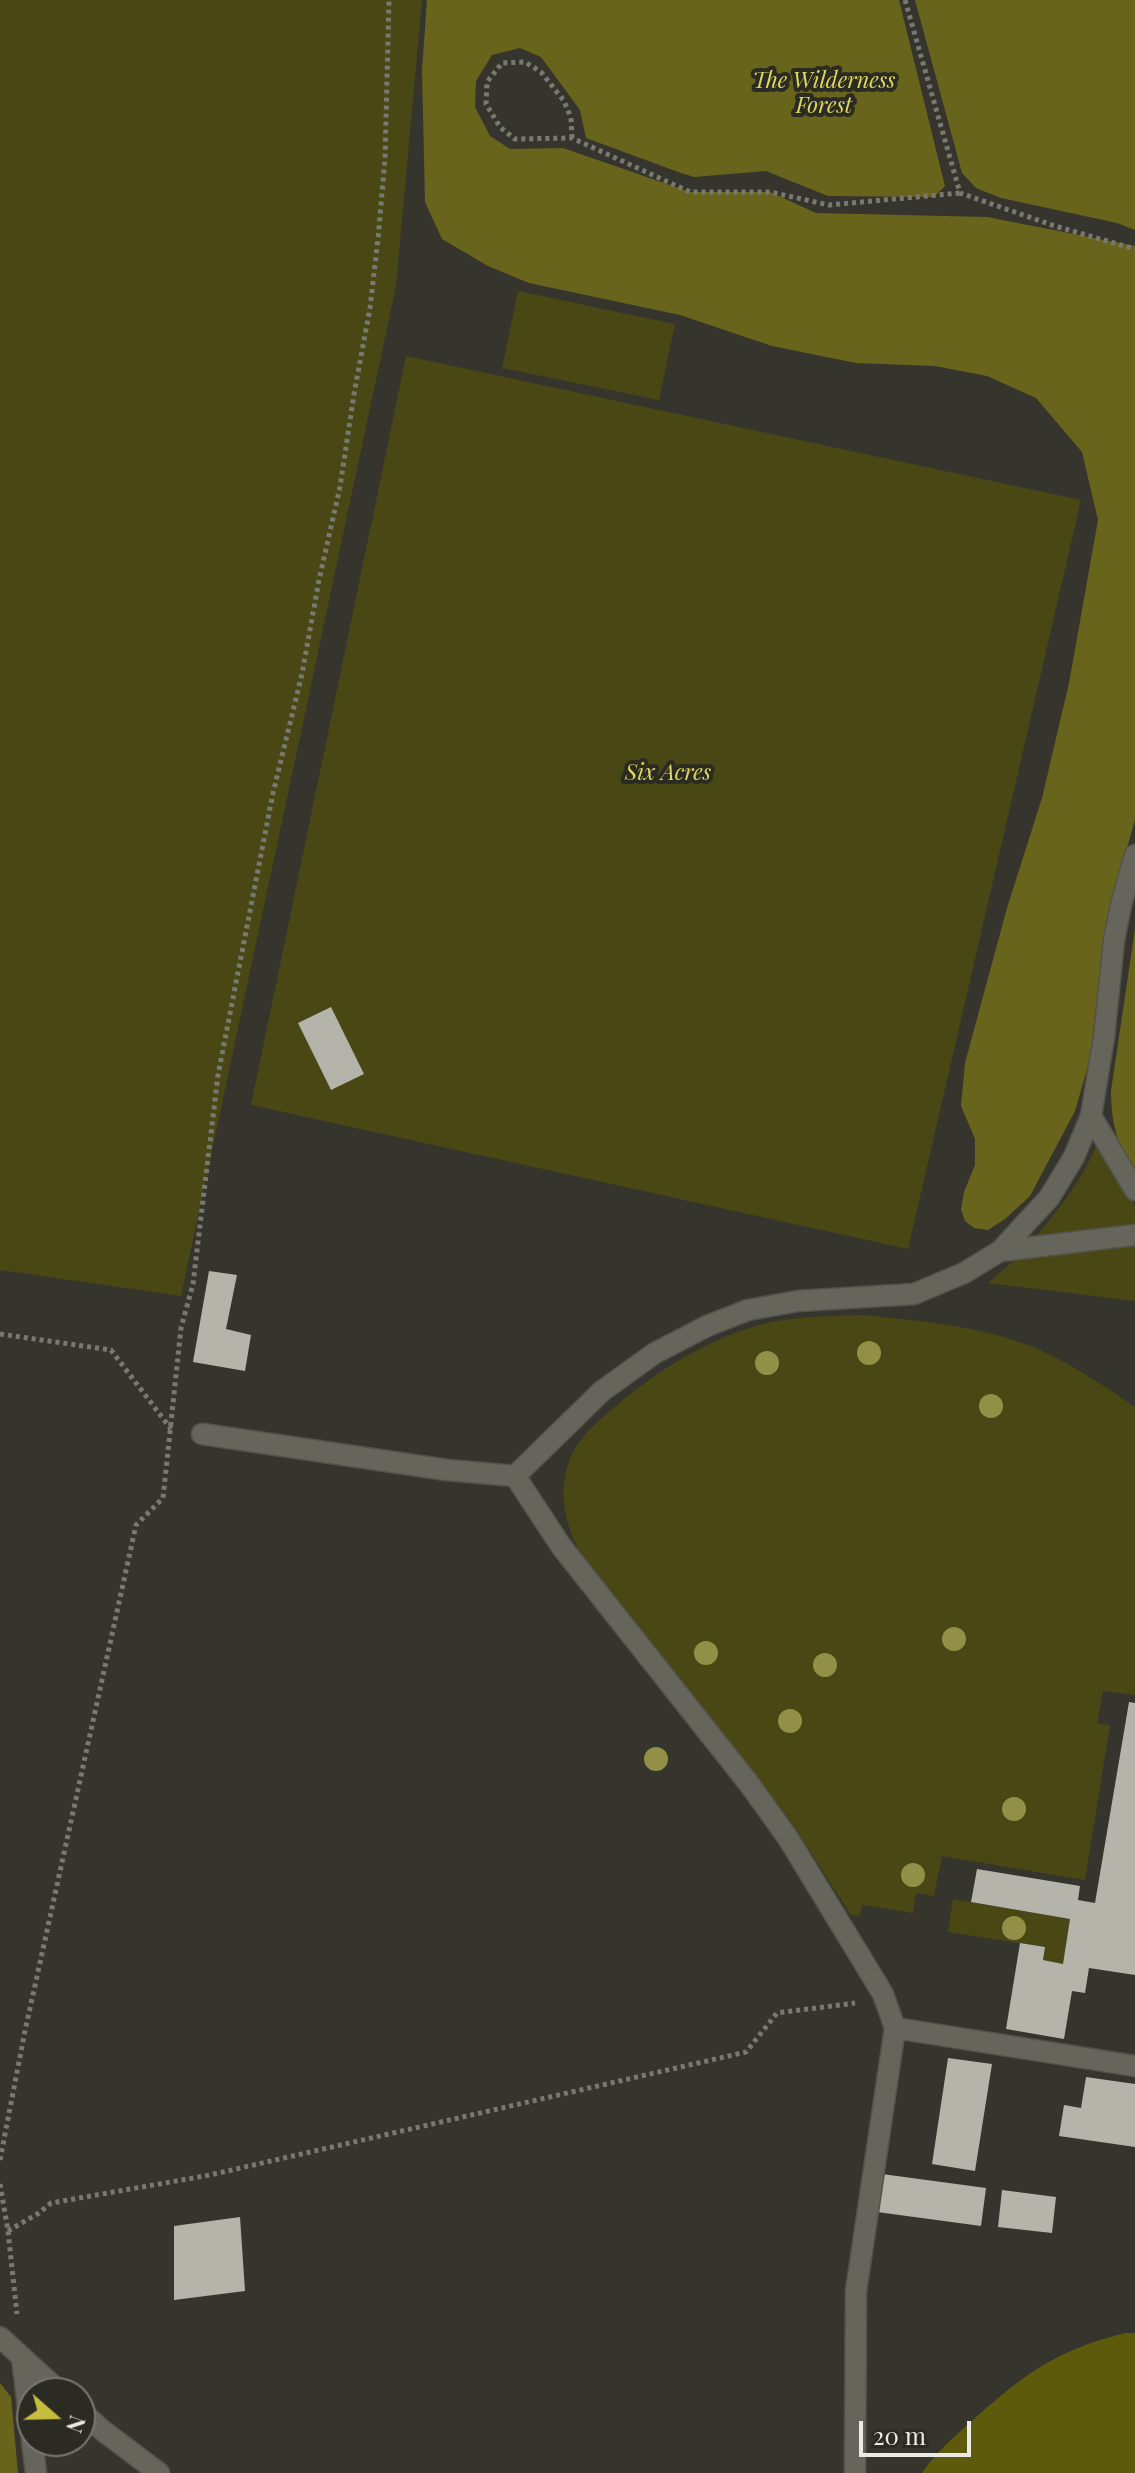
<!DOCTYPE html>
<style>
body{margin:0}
#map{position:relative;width:1135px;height:2473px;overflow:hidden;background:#35352d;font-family:"Playfair Display",serif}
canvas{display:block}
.north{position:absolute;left:16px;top:2377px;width:80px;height:80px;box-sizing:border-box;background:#2b2b23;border:2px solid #787871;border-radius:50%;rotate:110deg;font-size:22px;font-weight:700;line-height:32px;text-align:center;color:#ebebe6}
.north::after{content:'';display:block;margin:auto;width:28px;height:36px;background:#c4bd3e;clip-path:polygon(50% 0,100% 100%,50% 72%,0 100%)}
.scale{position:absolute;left:859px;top:2421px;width:112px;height:36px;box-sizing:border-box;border:4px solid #ebebe6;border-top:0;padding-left:10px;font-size:24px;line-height:28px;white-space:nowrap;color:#ebebe6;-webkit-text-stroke:6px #2b2b23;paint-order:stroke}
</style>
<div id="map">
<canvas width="1135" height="2473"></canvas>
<div class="north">N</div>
<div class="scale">20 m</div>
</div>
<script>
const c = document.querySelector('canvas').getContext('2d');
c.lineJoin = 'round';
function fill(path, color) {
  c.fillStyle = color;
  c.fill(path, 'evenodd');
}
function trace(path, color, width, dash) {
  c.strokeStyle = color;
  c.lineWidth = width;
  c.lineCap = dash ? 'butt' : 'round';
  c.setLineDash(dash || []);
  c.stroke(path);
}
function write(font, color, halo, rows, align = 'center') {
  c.font = font + ' "Playfair Display",serif';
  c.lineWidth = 8;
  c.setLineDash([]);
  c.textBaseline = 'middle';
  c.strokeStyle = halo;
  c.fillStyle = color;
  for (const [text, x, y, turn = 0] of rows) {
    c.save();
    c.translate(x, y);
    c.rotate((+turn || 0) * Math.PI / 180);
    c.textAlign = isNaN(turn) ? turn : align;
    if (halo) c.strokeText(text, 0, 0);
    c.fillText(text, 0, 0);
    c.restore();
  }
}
const green = new Path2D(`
 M 0,0 L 422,0 L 396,286 L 181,1296 L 0,1270 Z
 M 518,291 L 675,324 L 659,400 L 502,368 Z
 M 406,356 L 1081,500 L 908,1249 L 251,1105 Z
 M 1096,1146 L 1105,1152 L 1135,1206 L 1135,1226 L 1033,1240 C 1058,1210 1081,1182 1096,1146 Z
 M 1135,1245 L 1135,1301 L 988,1283 L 1016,1259 Z
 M 862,1315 C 923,1321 988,1326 1044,1352 C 1076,1367 1106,1387 1135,1407 L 1135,1695 L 1103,1691 L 1097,1724 L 1110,1725 L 1085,1880 L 942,1856 L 934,1896 L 916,1893 L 913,1913 L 862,1905 L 860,1916 L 851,1915 L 792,1823 L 766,1788 L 579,1550 C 563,1520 558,1489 571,1456 C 580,1436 599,1420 616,1406 C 658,1370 705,1341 759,1325 C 792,1316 828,1316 862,1315 Z
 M 953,1899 L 1070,1919 L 1063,1964 L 1043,1960 L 1044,1947 L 948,1932 Z`);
const forest = new Path2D(`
 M 427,0 L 899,0 L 945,186 L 934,197 L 828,196 L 766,171 L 694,177 L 681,173 L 586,138 L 580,110 L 541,57 L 520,48 L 492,55 L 476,81 L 475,107 L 490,136 L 510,149 L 563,148 L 690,192 L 770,192 L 816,213 L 987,217 L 1135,246 L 1135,820 L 1117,883 L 1103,948 L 1090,1059 L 1075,1111 L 1030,1196 L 1005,1219 L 988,1230 L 974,1228 L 965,1221 L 961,1209 L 964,1192 L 975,1165 L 975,1139 L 961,1106 L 965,1063 L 1007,908 L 1042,798 L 1069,683 L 1098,520 L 1082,452 L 1036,398 L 987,376 L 935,366 L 856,363 L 772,346 L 680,315 L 529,283 L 488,266 L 442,239 L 425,202 L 422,70 Z
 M 915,0 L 1135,0 L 1135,230 L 1117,223 L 1001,198 L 976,188 L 962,173 Z
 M 1135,929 L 1135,1176 C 1118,1148 1111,1123 1111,1091 Z
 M 0,2383 L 11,2397 L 18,2473 L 0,2473 Z`);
const water = new Path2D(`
 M 1126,2333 L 1135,2333 L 1135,2473 L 922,2473 C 936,2452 954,2437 973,2420 C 1024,2374 1058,2349 1126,2333 Z`);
const building = new Path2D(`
 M 331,1007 L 364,1074 L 331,1090 L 298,1023 Z
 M 209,1271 L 237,1275 L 226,1329 L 251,1335 L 245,1371 L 193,1362 Z
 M 1129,1702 L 1135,1703 L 1135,1975 L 1089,1968 L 1085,1993 L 1072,1991 L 1064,2039 L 1006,2029 L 1020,1943 L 1045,1947 L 1043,1960 L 1063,1964 L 1070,1919 L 971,1902 L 977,1869 L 1080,1886 L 1078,1900 L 1095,1903 Z
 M 948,2058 L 992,2064 L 975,2171 L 932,2164 Z
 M 1086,2077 L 1135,2084 L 1135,2147 L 1059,2136 L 1064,2105 L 1081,2108 Z
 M 882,2174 L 986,2188 L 981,2226 L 877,2212 Z
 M 1002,2190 L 1056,2197 L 1052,2233 L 998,2227 Z
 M 240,2217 L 245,2291 L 174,2300 L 174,2226 Z`);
const path = new Path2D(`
 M 905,0 L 960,193 L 1055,226 L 1135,249
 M 572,138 L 571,118 L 564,101 L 541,72 L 525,62 L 502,63 L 487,82 L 486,104 L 500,127 L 515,139 L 572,138 L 690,192 L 770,192 L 829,205 L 960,193
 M 0,1334 L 111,1350 L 171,1429
 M 0,2160 L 25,2031 L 136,1525 L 163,1498 L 181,1328 L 193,1284 L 218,1075 L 273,793 L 302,674 L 319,580 L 340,487 L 354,394 L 370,308 L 378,239 L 385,159 L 389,0
 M 0,2184 L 8,2231 L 17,2314
 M 8,2231 L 39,2213 L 51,2203 L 210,2175 L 746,2052 L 777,2013 L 855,2003`);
const service = new Path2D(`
 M 1091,1116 L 1135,1190
 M 1000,1251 L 1135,1235
 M 202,1434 L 447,1470 L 515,1476
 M 515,1476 L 561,1546 L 750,1785 L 788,1838 L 883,1994 L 895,2028 L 856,2291 L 855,2473
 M 515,1476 L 602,1391 L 655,1353 L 707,1326 L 748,1310 L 798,1301 L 914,1294 L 964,1273 L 1000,1251 L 1049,1198 L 1074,1157 L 1091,1116 L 1104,1037 L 1114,940 L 1121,905 L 1135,855
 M 895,2028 L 1135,2066
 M 0,2337 L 61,2393
 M 22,2357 L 36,2473
 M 80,2410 L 102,2430 L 159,2473`);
const trees = [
 [869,1353],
 [767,1363],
 [991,1406],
 [954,1639],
 [706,1653],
 [825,1665],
 [790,1721],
 [656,1759],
 [1014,1809],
 [913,1875],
 [1014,1928]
];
const parkNames = [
 ["The Wilderness",824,81],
 ["Forest",824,106],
 ["Six Acres",668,773]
];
fill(green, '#494714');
fill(forest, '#69641b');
fill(water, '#5e5a0c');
fill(building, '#b4b4aa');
trace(service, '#53524b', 23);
trace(path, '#797972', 5, [4, 4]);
trace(service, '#65655c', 20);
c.fillStyle = '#928f46';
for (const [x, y] of trees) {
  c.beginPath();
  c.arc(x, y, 12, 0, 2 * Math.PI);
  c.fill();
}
write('italic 22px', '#dfd85b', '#2b2b23', parkNames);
</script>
